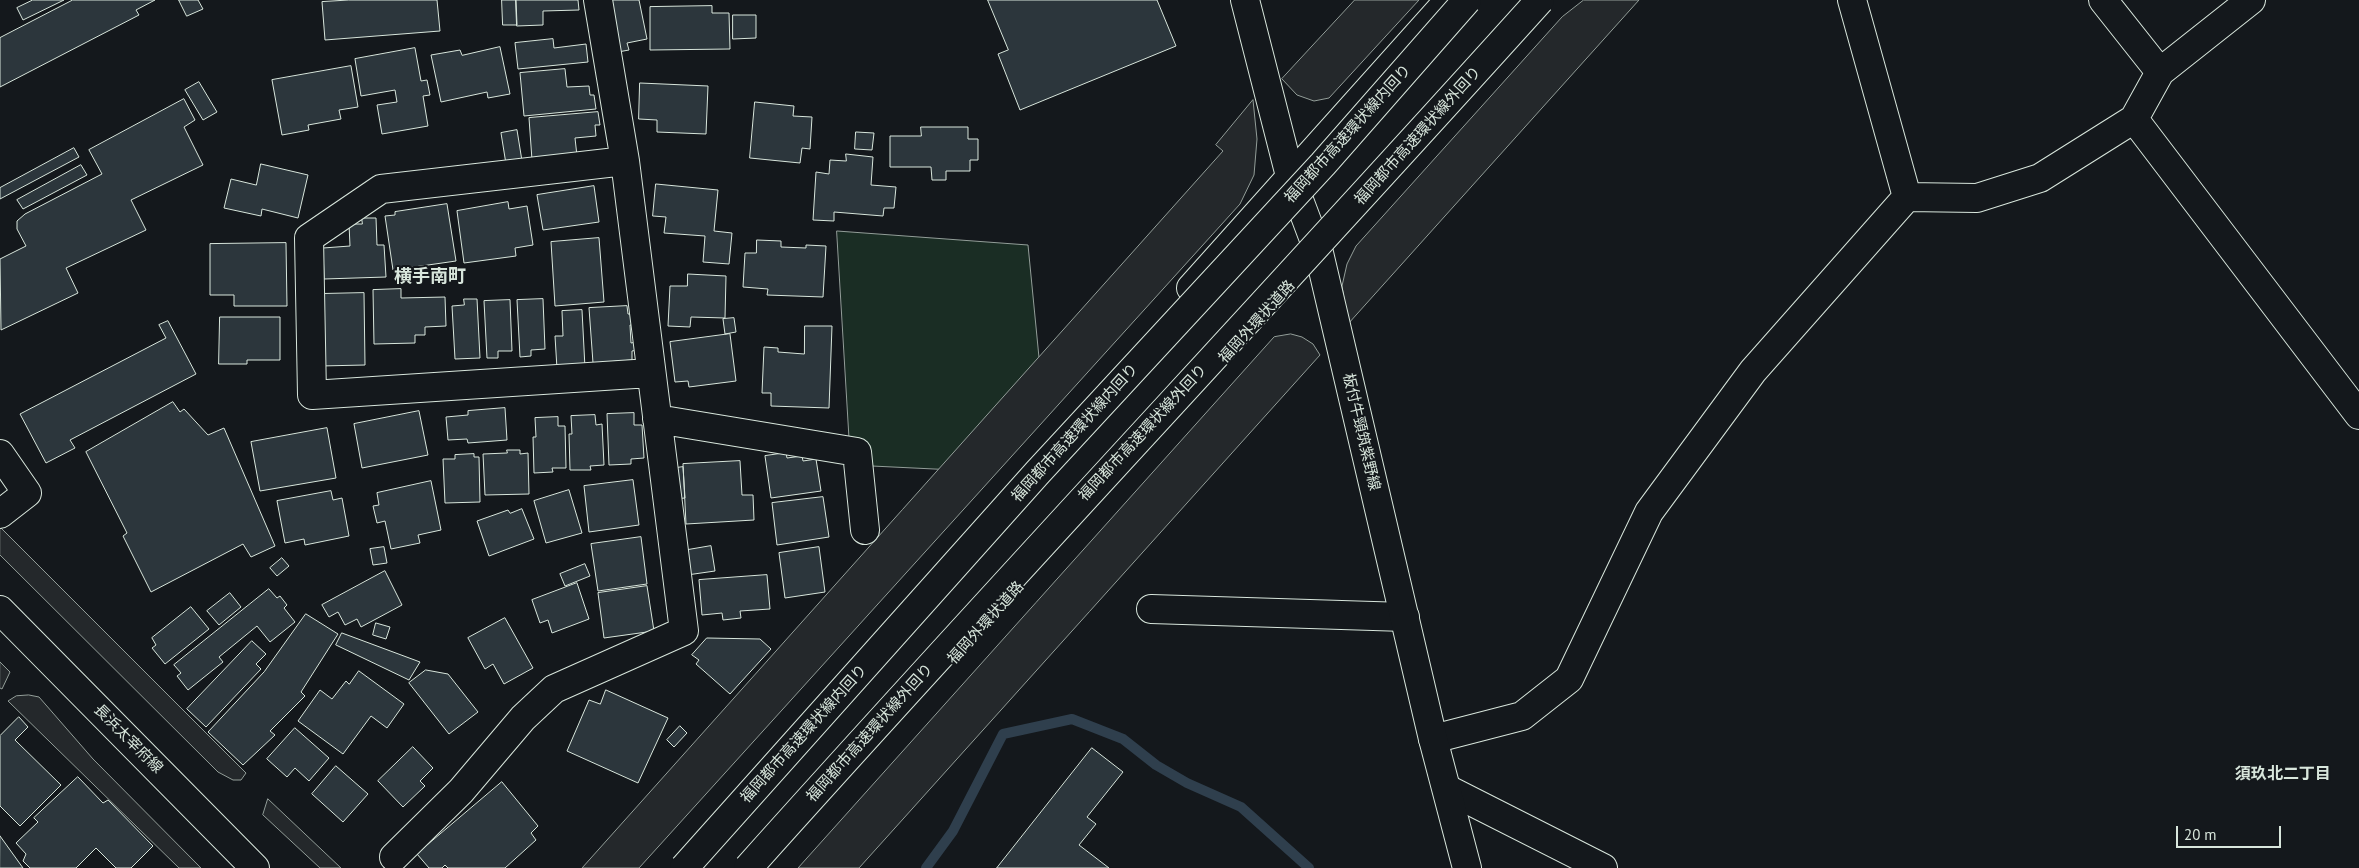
<!DOCTYPE html>
<meta charset="utf-8">
<style>
body{margin:0}
#map{position:relative;width:2359px;height:868px;overflow:hidden;background:#14181c;font-family:"PT Sans",sans-serif}
canvas{display:block}
.scale{position:absolute;left:2176px;top:826px;width:105px;height:22px;box-sizing:border-box;border:2px solid #d8e6dc;border-top:0;padding-left:6px;font-size:15px;line-height:18px;white-space:nowrap;color:#d8e6dc;-webkit-text-stroke:4px #14181c;paint-order:stroke}
</style>
<div id="map">
<canvas width="2359" height="868"></canvas>
<div class="scale">20 m</div>
</div>
<script>
const c = document.querySelector('canvas').getContext('2d');
c.lineJoin = 'round';
function fill(path, color) {
  c.fillStyle = color;
  c.fill(path, 'evenodd');
}
function trace(path, color, width, dash) {
  c.strokeStyle = color;
  c.lineWidth = width;
  c.lineCap = dash ? 'butt' : 'round';
  c.setLineDash(dash || []);
  c.stroke(path);
}
function write(font, color, halo, rows, align = 'center') {
  c.font = font + ' "PT Sans","Noto Sans JP",sans-serif';
  c.lineWidth = 4;
  c.setLineDash([]);
  c.textBaseline = 'middle';
  c.strokeStyle = halo;
  c.fillStyle = color;
  for (const [text, x, y, turn = 0] of rows) {
    c.save();
    c.translate(x, y);
    c.rotate((+turn || 0) * Math.PI / 180);
    c.textAlign = isNaN(turn) ? turn : align;
    if (halo) c.strokeText(text, 0, 0);
    c.fillText(text, 0, 0);
    c.restore();
  }
}
const green = new Path2D(`
 M 837,231 L 1028,245 L 1041,378 L 955,470 L 851,465 Z`);
const parking = new Path2D(`
 M 1355,0 L 1419,0 L 1329,98 L 1314,101 L 1297,95 L 1282,79 Z
 M 1584,0 L 1639,0 L 1348,324 L 1342,286 L 1347,264 L 1356,246 L 1562,17 Z
 M 1253,100 L 1257,139 L 1254,175 L 1240,204 L 639,868 L 582,868 L 1223,151 L 1216,145 Z
 M 1291,334 L 1302,337 L 1313,344 L 1320,355 L 859,868 L 798,868 L 1274,337 Z
 M 0,527 L 246,773 L 241,780 L 233,780 L 218,772 L 0,555 Z
 M 0,662 L 10,672 L 2,689 L 0,688 Z
 M 29,695 L 39,697 L 93,759 L 201,868 L 179,868 L 8,701 L 16,696 Z
 M 268,799 L 341,868 L 320,868 L 263,815 Z`);
const stream = new Path2D(`
 M 926,868 L 953,831 L 1003,734 L 1072,719 L 1123,739 L 1156,765 L 1187,783 L 1241,807 L 1309,868`);
const building = new Path2D(`
 M 33,0 L 64,0 L 23,20 L 17,8 Z
 M 73,0 L 155,0 L 136,10 L 139,15 L 0,87 L 0,38 Z
 M 179,0 L 198,0 L 203,9 L 187,16 Z
 M 349,0 L 437,0 L 440,31 L 325,40 L 322,2 Z
 M 502,0 L 516,0 L 517,25 L 503,25 Z
 M 516,0 L 578,0 L 579,10 L 543,11 L 543,25 L 517,26 Z
 M 607,0 L 639,0 L 647,39 L 627,43 L 629,50 L 618,52 Z
 M 988,0 L 1157,0 L 1176,46 L 1020,110 L 998,54 L 1008,50 Z
 M 712,6 L 712,13 L 729,13 L 730,49 L 650,50 L 650,7 Z
 M 733,15 L 756,15 L 756,38 L 733,39 Z
 M 553,39 L 554,48 L 586,44 L 588,62 L 518,69 L 515,43 Z
 M 500,47 L 510,94 L 488,98 L 487,92 L 441,102 L 431,55 L 460,50 L 462,55 Z
 M 415,48 L 421,81 L 427,80 L 430,95 L 423,96 L 428,126 L 382,134 L 377,105 L 397,102 L 395,90 L 361,96 L 355,59 Z
 M 351,66 L 358,107 L 339,110 L 341,119 L 308,125 L 309,130 L 282,135 L 272,80 Z
 M 565,69 L 567,87 L 589,86 L 590,95 L 594,95 L 596,109 L 524,116 L 520,73 Z
 M 199,82 L 217,112 L 203,120 L 185,90 Z
 M 640,83 L 708,86 L 706,134 L 657,132 L 657,120 L 639,119 Z
 M 184,99 L 195,120 L 184,127 L 203,165 L 131,200 L 146,230 L 66,268 L 78,293 L 1,330 L 0,259 L 26,246 L 17,229 L 17,221 L 25,214 L 102,174 L 89,150 Z
 M 755,102 L 794,106 L 793,116 L 812,117 L 810,149 L 802,148 L 800,163 L 750,158 Z
 M 598,112 L 600,125 L 595,125 L 596,136 L 575,138 L 577,156 L 532,160 L 529,118 Z
 M 921,127 L 968,127 L 968,139 L 978,139 L 978,160 L 970,160 L 970,171 L 946,171 L 946,180 L 932,180 L 931,167 L 890,167 L 890,136 L 921,136 Z
 M 517,130 L 522,161 L 506,164 L 501,133 Z
 M 856,132 L 874,133 L 872,150 L 855,149 Z
 M 74,148 L 79,157 L 0,199 L 0,188 Z
 M 846,154 L 873,157 L 871,185 L 896,187 L 894,208 L 884,208 L 883,216 L 834,212 L 834,221 L 813,220 L 816,172 L 829,174 L 830,160 L 846,161 Z
 M 261,164 L 308,175 L 298,218 L 262,209 L 261,216 L 224,208 L 231,179 L 256,185 Z
 M 81,165 L 87,175 L 23,209 L 17,200 Z
 M 656,184 L 718,190 L 714,231 L 732,233 L 729,264 L 703,262 L 705,236 L 664,233 L 666,217 L 653,216 Z
 M 594,186 L 599,222 L 543,230 L 537,195 Z
 M 508,202 L 509,209 L 527,206 L 533,245 L 515,248 L 516,256 L 464,263 L 457,211 Z
 M 447,204 L 456,261 L 393,270 L 385,216 L 395,215 L 395,212 Z
 M 362,218 L 376,218 L 377,245 L 384,245 L 386,277 L 324,279 L 323,248 L 350,246 L 349,224 L 362,224 Z
 M 599,238 L 604,302 L 555,306 L 551,242 Z
 M 757,240 L 781,241 L 781,247 L 806,248 L 806,245 L 826,246 L 823,297 L 767,295 L 768,289 L 743,287 L 745,253 L 756,253 Z
 M 286,243 L 287,306 L 234,306 L 234,295 L 210,295 L 210,244 Z
 M 688,274 L 726,276 L 725,318 L 691,317 L 690,327 L 668,326 L 670,286 L 687,286 Z
 M 401,289 L 401,298 L 445,297 L 446,326 L 425,327 L 425,335 L 415,335 L 415,343 L 374,344 L 373,290 Z
 M 364,293 L 365,365 L 320,366 L 319,294 Z
 M 464,299 L 477,299 L 480,358 L 455,359 L 452,306 L 464,305 Z
 M 543,299 L 545,349 L 531,350 L 531,356 L 520,357 L 517,300 Z
 M 510,300 L 512,351 L 498,351 L 498,358 L 487,358 L 484,301 Z
 M 627,306 L 628,314 L 633,314 L 634,325 L 630,325 L 631,343 L 636,342 L 637,350 L 632,351 L 632,360 L 593,363 L 589,308 Z
 M 582,310 L 585,368 L 557,369 L 555,336 L 563,336 L 562,311 Z
 M 220,317 L 280,317 L 280,360 L 247,360 L 247,364 L 219,364 Z
 M 734,318 L 736,332 L 725,334 L 723,319 Z
 M 168,321 L 196,374 L 70,440 L 75,448 L 46,463 L 20,414 L 166,338 L 159,325 Z
 M 805,326 L 832,326 L 829,408 L 771,406 L 771,393 L 762,393 L 764,347 L 778,348 L 778,352 L 804,354 Z
 M 730,334 L 736,381 L 689,387 L 688,381 L 675,382 L 670,342 Z
 M 173,402 L 180,412 L 184,409 L 208,435 L 224,428 L 275,546 L 251,557 L 243,544 L 151,592 L 123,536 L 127,533 L 86,452 Z
 M 505,408 L 507,440 L 468,443 L 467,439 L 448,440 L 446,417 L 468,415 L 468,411 Z
 M 419,411 L 428,455 L 362,468 L 354,424 Z
 M 634,413 L 634,425 L 642,425 L 644,458 L 631,459 L 631,464 L 609,465 L 607,414 Z
 M 595,415 L 596,425 L 602,424 L 604,465 L 590,466 L 591,470 L 570,470 L 569,434 L 572,434 L 571,416 Z
 M 558,417 L 558,426 L 565,426 L 566,468 L 552,468 L 553,472 L 534,473 L 533,437 L 536,437 L 535,418 Z
 M 327,428 L 336,478 L 260,491 L 251,442 Z
 M 507,450 L 520,450 L 520,454 L 528,453 L 529,494 L 485,495 L 483,454 L 507,453 Z
 M 786,453 L 787,458 L 802,456 L 803,461 L 816,459 L 821,491 L 771,498 L 765,456 Z
 M 474,454 L 474,457 L 479,457 L 480,502 L 445,503 L 443,459 L 455,459 L 455,455 Z
 M 740,461 L 742,495 L 753,495 L 754,520 L 686,524 L 683,464 Z
 M 683,467 L 685,498 L 673,499 L 669,469 Z
 M 633,480 L 639,525 L 589,532 L 584,486 Z
 M 431,481 L 441,530 L 418,535 L 420,543 L 391,549 L 385,521 L 377,523 L 373,506 L 379,505 L 377,493 Z
 M 569,490 L 582,533 L 546,543 L 534,501 Z
 M 331,491 L 333,500 L 342,498 L 349,536 L 305,545 L 304,539 L 285,543 L 277,501 Z
 M 823,497 L 829,537 L 777,545 L 772,503 Z
 M 522,509 L 534,539 L 489,556 L 477,521 L 508,510 L 510,513 Z
 M 641,537 L 647,584 L 598,591 L 591,544 Z
 M 711,546 L 715,571 L 687,575 L 682,551 Z
 M 384,547 L 387,563 L 373,565 L 370,549 Z
 M 819,547 L 825,592 L 785,598 L 779,553 Z
 M 282,558 L 289,566 L 277,576 L 270,568 Z
 M 585,564 L 590,576 L 565,586 L 560,574 Z
 M 385,571 L 402,605 L 361,627 L 357,619 L 345,625 L 338,612 L 329,617 L 322,605 Z
 M 767,575 L 770,609 L 740,611 L 741,618 L 723,620 L 722,613 L 702,615 L 699,580 Z
 M 577,583 L 589,619 L 552,633 L 548,620 L 540,623 L 532,600 Z
 M 647,586 L 654,631 L 604,638 L 598,593 Z
 M 269,589 L 277,598 L 280,596 L 287,605 L 284,608 L 295,622 L 270,642 L 257,626 L 219,657 L 223,662 L 188,690 L 177,676 L 181,673 L 174,665 Z
 M 230,593 L 241,607 L 219,625 L 207,611 Z
 M 191,607 L 209,629 L 165,664 L 152,648 L 156,645 L 152,638 Z
 M 306,614 L 338,634 L 301,692 L 305,696 L 270,731 L 275,735 L 243,765 L 208,732 L 264,672 Z
 M 505,618 L 533,668 L 504,684 L 493,664 L 485,669 L 468,638 Z
 M 376,623 L 390,627 L 386,639 L 373,635 Z
 M 342,633 L 420,662 L 409,680 L 336,645 Z
 M 707,638 L 760,639 L 771,649 L 730,694 L 696,664 L 699,660 L 692,655 Z
 M 252,641 L 266,654 L 256,664 L 261,669 L 206,727 L 187,709 Z
 M 426,670 L 448,674 L 478,712 L 449,734 L 409,683 Z
 M 359,671 L 404,704 L 387,728 L 371,716 L 343,754 L 298,721 L 320,690 L 332,699 L 346,681 L 349,684 Z
 M 606,690 L 668,718 L 638,783 L 567,751 L 589,700 L 600,704 Z
 M 19,717 L 28,727 L 15,740 L 61,785 L 20,826 L 0,806 L 0,736 Z
 M 680,726 L 687,733 L 674,747 L 667,740 Z
 M 295,728 L 329,758 L 309,781 L 295,768 L 287,777 L 267,759 Z
 M 413,747 L 433,768 L 420,781 L 425,786 L 403,807 L 378,781 Z
 M 1092,748 L 1123,772 L 1087,817 L 1096,824 L 1079,845 L 1109,868 L 997,868 Z
 M 336,766 L 368,794 L 343,822 L 312,794 Z
 M 78,777 L 103,803 L 108,800 L 153,846 L 131,868 L 116,868 L 96,848 L 76,868 L 30,868 L 23,861 L 26,854 L 16,843 L 38,822 L 34,818 Z
 M 502,782 L 538,826 L 531,833 L 536,840 L 505,868 L 448,868 L 445,865 L 442,868 L 429,868 L 417,854 Z
 M 0,836 L 23,868 L 0,868 Z`);
const minor = new Path2D(`
 M 1852,0 L 1907,197
 M 2103,0 L 2160,72
 M 2134,119 L 2359,415
 M 625,161 L 381,189 L 309,238 L 312,395 L 650,373
 M 657,419 L 857,452 L 865,530
 M 0,454 L 27,493 L 0,514
 M 1151,609 L 1405,617
 M 0,610 L 255,868
 M 1433,739 L 1522,716 L 1569,679 L 1649,512 L 1753,371 L 1907,197 L 1977,198 L 2040,178 L 2134,119 L 2160,72 L 2251,0
 M 1447,789 L 1603,868
 M 394,857 L 461,791 L 523,718 L 554,689 L 684,631 L 625,161 L 598,0`);
const major = new Path2D(`
 M 1245,0 L 1290,176 L 1319,253 L 1433,739 L 1467,868`);
const highway = new Path2D(`
 M 1191,288 L 1449,0`);
const highwayBridge = new Path2D(`
 M 684,868 L 1038,472 L 1323,164 L 1467,0
 M 748,868 C 1009,576 1278,291 1540,0`);
const streetNames = [
 ["福岡都市高速環状線内回り",1348,134,-48],
 ["福岡都市高速環状線外回り",1418,136,-48],
 ["福岡外環状道路",1257,322,-48],
 ["板付牛頸筑紫野線",1361,432,77],
 ["福岡都市高速環状線内回り",1075,433,-48],
 ["福岡都市高速環状線外回り",1143,433,-47],
 ["福岡外環状道路",986,623,-48],
 ["福岡都市高速環状線外回り",870,733,-48],
 ["福岡都市高速環状線内回り",804,734,-48],
 ["長浜太宰府線",128,739,45]
];
const neighbourhoodNames = [
 ["須玖北二丁目",2283,774]
];
const quarterNames = [
 ["横手南町",430,277]
];
fill(green, '#1a2d24');
trace(green, '#939e99', 1);
fill(parking, '#24282b');
trace(parking, '#939e99', 1);
trace(stream, '#2f3f4d', 10);
fill(building, '#2c363c');
trace(building, '#d8e6dc', 1);
trace(minor, '#d8e6dc', 30);
trace(major, '#d8e6dc', 30);
trace(highway, '#d8e6dc', 30);
trace(minor, '#14181c', 28);
trace(major, '#14181c', 28);
trace(highway, '#14181c', 28);
trace(highwayBridge, '#d8e6dc', 30, []);
trace(highwayBridge, '#14181c', 28);
write('15px', '#d8e6dc', '#14181c', streetNames);
write('bold 16px', '#d8e6dc', '#14181c', neighbourhoodNames);
write('bold 18px', '#d8e6dc', '#14181c', quarterNames);
</script>
